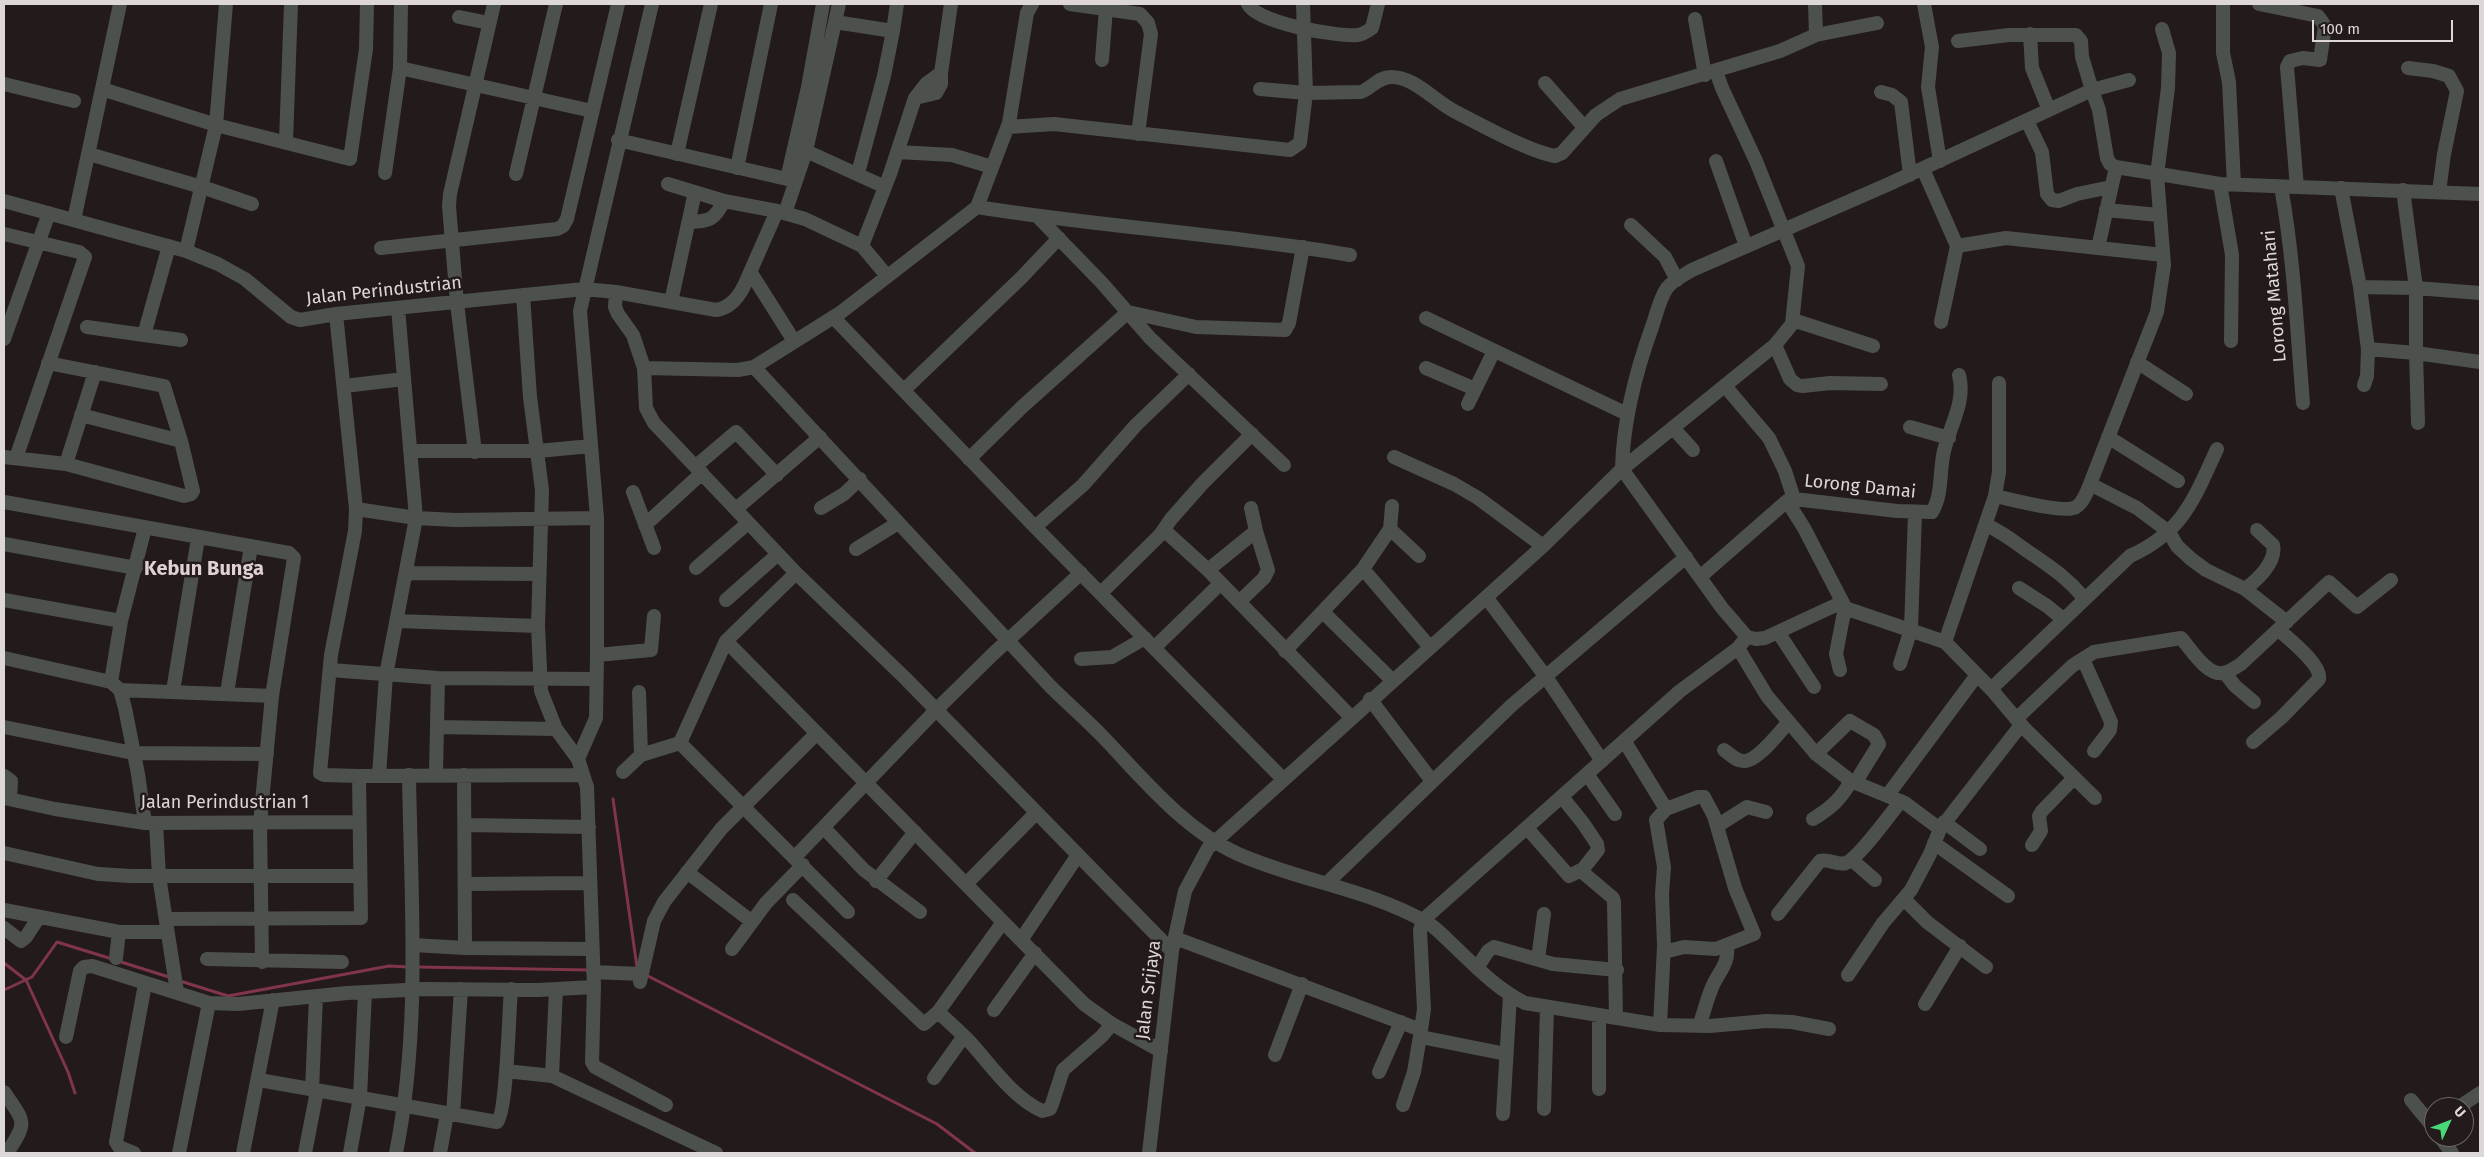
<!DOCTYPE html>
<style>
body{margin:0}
#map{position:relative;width:2484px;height:1157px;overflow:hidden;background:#231a1c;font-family:"Fira Sans",sans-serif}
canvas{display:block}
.frame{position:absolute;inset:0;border:5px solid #ddd7d8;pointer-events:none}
.north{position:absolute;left:2424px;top:1097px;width:50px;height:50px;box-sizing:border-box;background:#231a1c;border:1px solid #6d6667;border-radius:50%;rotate:47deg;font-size:14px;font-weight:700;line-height:20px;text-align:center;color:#ddd7d8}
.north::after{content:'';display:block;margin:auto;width:18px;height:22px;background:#4ad778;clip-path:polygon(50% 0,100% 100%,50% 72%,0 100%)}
.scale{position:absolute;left:2312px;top:20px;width:141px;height:22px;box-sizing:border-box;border:2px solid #ddd7d8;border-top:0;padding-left:6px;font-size:15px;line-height:18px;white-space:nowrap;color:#ddd7d8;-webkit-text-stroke:4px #231a1c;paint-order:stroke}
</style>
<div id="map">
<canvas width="2484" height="1157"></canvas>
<div class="frame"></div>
<div class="north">U</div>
<div class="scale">100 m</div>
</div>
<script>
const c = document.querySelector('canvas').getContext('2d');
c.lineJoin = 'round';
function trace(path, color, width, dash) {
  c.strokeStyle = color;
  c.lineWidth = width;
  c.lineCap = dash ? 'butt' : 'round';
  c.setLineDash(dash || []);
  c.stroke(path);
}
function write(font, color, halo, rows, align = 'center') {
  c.font = font + ' "Fira Sans",sans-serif';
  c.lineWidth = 5;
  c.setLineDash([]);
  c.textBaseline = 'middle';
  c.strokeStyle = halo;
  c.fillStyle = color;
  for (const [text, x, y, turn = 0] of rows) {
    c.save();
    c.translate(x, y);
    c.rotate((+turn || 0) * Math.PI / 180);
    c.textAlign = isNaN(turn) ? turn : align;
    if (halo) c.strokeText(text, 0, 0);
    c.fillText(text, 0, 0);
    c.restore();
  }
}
const stream = new Path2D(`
 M 613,799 L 637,967
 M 118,961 L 172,978
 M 4,963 L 26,980 L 68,1072 L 75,1093
 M 418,967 L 589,970
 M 646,975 L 937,1124 L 975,1153
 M 180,981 L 228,996 L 389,966 L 409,967
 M 4,990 L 32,977 L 57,942 L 112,959`);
const minor = new Path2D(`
 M 839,4 L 806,151 L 885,187
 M 1070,4 L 1140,14 L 1148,23 L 1151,34 L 1138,134
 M 1248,4 C 1257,23 1337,37 1358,35 C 1363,34 1368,31 1372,28 L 1378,4
 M 1815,4 L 1816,35
 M 1924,4 L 1932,47 L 1928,87 L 1940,161
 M 2223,4 L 2223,53 L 2229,82 L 2234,184
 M 2259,4 L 2318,16 L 2325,26 L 2320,60 L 2303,58 L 2290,61 L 2287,67 L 2297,187
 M 459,17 L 489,23
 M 1695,19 L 1705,75
 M 835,22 L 893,31 L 884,76 L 858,173
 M 893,31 L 897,4
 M 2030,34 L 2032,68 L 2049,110
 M 1958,41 L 2009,35 L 2076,35 L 2081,41 L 2082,57 L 2092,90 L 2129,80
 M 1102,60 L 1106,8
 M 400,68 L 592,111
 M 2408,68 L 2433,71 L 2449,76 L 2457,91 L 2444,154 L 2439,192
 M 1716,71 L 1722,88 L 1756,161 L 1798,266 L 1792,324 L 1775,345 L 1622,469 L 1722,608 L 1747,637 L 1756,639 L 1765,638 L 1836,605 L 1945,642 L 1991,689 L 2025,729 L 2095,798
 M 1545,83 L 1584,127
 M 4,84 L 74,101
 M 102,89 L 216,125 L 350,159 L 366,49 L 367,4
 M 1260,89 L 1306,93 L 1361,92 C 1372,88 1378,77 1391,77 C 1415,77 1433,100 1454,111 C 1479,124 1528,151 1555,156 L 1562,153 L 1596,115 L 1620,99 L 1780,51 L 1816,35 L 1877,23
 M 1881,92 L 1892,95 L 1901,102 L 1910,175
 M 915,98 L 936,93 L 941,84 L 941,73
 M 2027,121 L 2042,152 L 2047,194 L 2052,200 L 2059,201 L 2077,194 L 2111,187
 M 1008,127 L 1054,124 L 1290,150 L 1300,143 L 1306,93 L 1303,4
 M 618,140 L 787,179 L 796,179
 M 286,141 L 291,4
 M 898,152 L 952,155 L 992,167
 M 89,154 L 205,188 L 252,204
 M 677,154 L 711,4
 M 1716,161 L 1746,246
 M 737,168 L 771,4
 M 1923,169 L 1957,246 L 2006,238 L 2163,255
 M 385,173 L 400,68 L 401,4
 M 516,174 L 556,4
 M 787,179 L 808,87 L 823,4
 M 668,184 L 724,201 L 777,211
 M 2220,184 L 2232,255 L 2231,341
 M 2281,187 C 2294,258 2297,331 2303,403
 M 2341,188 L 2360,287 L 2368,349
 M 2403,190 L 2416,288 L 2416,353 L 2480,362
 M 4,201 L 186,251 L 218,264 L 245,279 L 291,317 L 300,320 L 336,314 L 584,289 L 616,292 L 716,310 C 730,308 738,298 744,286 L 777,211 L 805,219 L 862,246 L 887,276
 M 977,207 C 1101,227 1227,234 1350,255
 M 2106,210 L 2159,215
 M 785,213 L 806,151
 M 1038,217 L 1102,283 L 1150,338 L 1284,465
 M 74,220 L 120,4
 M 689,222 C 711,221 714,220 724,201
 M 1631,225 L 1665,257 L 1677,280
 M 4,234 L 79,252 L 85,257 L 16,458
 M 862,246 L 890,174 L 915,98 L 926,84 L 941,73 L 951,4
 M 381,248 L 557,229 L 563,226 L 567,219 L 618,4
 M 2098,248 L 2116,167
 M 186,251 L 216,125 L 226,4
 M 751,273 L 794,341
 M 2360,287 L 2416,288 L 2480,293
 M 616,292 L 615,307 L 618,314 L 633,335 L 644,368 L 646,408 L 654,423 L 796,573 L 906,679 L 1172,951
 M 523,295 L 530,397 L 542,490 L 538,626 L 541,691 L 556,729 L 578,759 L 587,787 L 594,987 L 592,1062 L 595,1067 L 666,1105
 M 671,302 L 695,192
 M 336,314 L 356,509 L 355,531 L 331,655 L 320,773 L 324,775 L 359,776 L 583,775
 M 833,317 L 1035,527 L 1283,779
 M 1426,318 L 1627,414
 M 1793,320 L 1873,346
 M 1941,322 L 1957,246
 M 87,327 L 144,335 L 169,246
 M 144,335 L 181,340
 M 4,339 L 49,213
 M 1775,345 L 1790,379 L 1797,385 L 1803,386 L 1830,383 L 1881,384
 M 2137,362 L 2186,394
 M 754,367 L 1050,686 C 1068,704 1087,720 1105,739 C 1144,780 1185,830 1238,854 C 1299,881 1368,889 1426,922 C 1436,927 1444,937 1452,944 C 1475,966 1497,989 1525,1003 L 1660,1025 L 1710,1026 L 1766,1021 L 1792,1022 L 1829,1029
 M 644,368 L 738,370 L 754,367 L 840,313 L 977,207 L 1009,123 L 1027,13 L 1032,4
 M 1426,368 L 1475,389
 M 2364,385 L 2367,376 L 2368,349 L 2416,353 L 2418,423
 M 344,386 L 404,379
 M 1725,386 L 1769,438 L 1785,471 L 1794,499
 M 904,390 L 1021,278 L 1059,238
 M 1468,404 L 1494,351
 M 81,415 L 181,441
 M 1910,427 L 1949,438
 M 1673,428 L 1693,450
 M 2108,437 L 2178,481
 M 410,451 L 538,451 L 591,446
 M 475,452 L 457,303 L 449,206 L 450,194 L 494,4
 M 4,457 L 66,464 L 184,496 L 191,494 L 193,491 L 181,441 L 164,386 L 48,363
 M 1394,457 L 1454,484 L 1478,498 L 1543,546
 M 969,459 L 1022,407 L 1128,312 L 1196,327 L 1285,330 L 1289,323 L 1303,247
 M 66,464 L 95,372
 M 696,466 L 736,432 L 777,475
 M 2090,484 L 2137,508 L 2169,532 L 2177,546 L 2191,559 L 2206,570 L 2245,589 L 2287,622
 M 633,492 L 654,548
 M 1995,496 C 2010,499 2065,514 2076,507 C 2083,503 2087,492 2090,484 L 2157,312 L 2161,285 L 2164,265 L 2157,175 L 2168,88 L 2169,53 L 2162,29
 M 1787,501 L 1804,528 L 1845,607 L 1836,654 L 1840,670
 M 4,502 L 289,553 L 294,558 L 272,696 L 260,823 L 262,962
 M 821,508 L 844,494 L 860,479
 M 356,509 L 416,518 L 456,520 L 597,518
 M 736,509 L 820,437
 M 645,525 L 702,473
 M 1986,525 C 2000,531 2011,539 2023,548 C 2047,565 2065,575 2084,598
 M 1035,527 L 1083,485 L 1136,425 L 1189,374
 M 145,528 L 121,621 L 111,682 L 120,690 L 125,708 L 138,774 L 145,823
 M 1390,529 L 1419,556
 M 1164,530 L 1208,570 L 1351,717
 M 4,544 L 136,568
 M 856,549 L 898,523
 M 696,568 L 748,523
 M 1363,569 L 1429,646
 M 1208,570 L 1256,531
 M 406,573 L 539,574
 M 796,573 L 726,641 L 680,743 L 848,912
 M 1700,577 L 1787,501 L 1794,499 L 1897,511 L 1932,512 C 1943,494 1939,471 1944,451 C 1950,425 1966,402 1959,375
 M 2019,588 L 2047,606 L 2063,619
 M 2245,589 C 2257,580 2277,562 2273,545 L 2257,530
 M 1101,593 L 1160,535 L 1171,519 L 1202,484 L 1252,434
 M 1486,597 L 1546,677 L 1602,761
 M 4,600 L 121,621
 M 726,600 L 778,554
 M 1239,602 L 1264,578 L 1268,570 L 1256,531 L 1251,508
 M 1324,613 L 1392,680
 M 397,621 L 538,626
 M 1778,632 L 1814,687
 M 726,641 L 1084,1004 L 1112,1024 L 1161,1051
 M 1945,642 L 1995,496 L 1999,472 L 1999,383
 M 1154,648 L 1221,583
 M 1738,648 L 1767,696 L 1816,754 L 1851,781 L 1905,803 L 1940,829 L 1930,854 L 1911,890 L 1883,923 L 1848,975
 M 1285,651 L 1363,569 L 1390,529 L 1392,506
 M 597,655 L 651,650 L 654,616
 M 4,658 L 111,682
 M 1081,659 L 1112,657 L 1145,638
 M 2083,659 L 2111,722 L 2110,730 L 2094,751
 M 1900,664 L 1911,629 L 1915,513
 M 330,670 L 438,678 L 596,679
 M 2225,673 L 2235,686 L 2254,702
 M 1991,689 L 2130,556 C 2183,532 2194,499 2217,449
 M 120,690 L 272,696
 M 173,691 L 198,538
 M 639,692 L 641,755
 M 227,693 L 251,546
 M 1370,699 L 1432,781
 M 2016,719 L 2072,666 L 2094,652 L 2181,638 C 2191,649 2207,676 2223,673 C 2229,672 2235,668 2241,664 L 2329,582 L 2357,607 L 2391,580
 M 4,727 L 133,753 L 267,754
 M 437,727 L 556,729
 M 1625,742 L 1666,809 L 1698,797 L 1704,797 L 1714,816 L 1735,888 L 1754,934 L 1716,949 L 1684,947 L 1664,952
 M 2253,742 L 2282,717 L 2319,679 C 2322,665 2290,640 2279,630
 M 1724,750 C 1730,754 1737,762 1745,761 C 1759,760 1779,732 1789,722
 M 1816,754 L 1850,721 L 1874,735 L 1879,744 L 1855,783
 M 578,759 L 596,718 L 597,655 L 597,518 L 580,311 L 652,4
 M 623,772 L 641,755 L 680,743
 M 436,774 L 438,678
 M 1587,774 L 1615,814
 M 379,775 L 386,675 L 416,518 L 398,308
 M 464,775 L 465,948
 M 4,776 L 11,781 L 10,799
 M 1887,796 L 1977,675
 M 4,798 L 55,809 L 145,823 L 359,822
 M 1813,819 C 1831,808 1841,799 1851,781
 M 1944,822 L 1980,849
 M 156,823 L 159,876 L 177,992
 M 466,825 L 589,827
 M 1717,826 L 1747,807 L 1766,812
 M 824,828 L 864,870 L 920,912
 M 1527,828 L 1569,876 L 1583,869 L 1598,850 L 1597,844 L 1583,823 L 1562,797
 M 1940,829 L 2021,725
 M 1934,843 L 2008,896
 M 2032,845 L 2041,831 L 2039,816 L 2042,811 L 2074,778
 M 4,853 L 98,874 L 131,876 L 360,876
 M 795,857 L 936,710 L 993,654 L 1081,573
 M 1852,860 L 1875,880
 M 1581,871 L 1613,898 L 1614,902 L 1616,1018
 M 687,872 L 751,921
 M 876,881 L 915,832
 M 1327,883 L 1512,705 L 1686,557
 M 466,884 L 589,883
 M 966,884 L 1036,813
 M 1904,899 L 1927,922 L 1986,967
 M 793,900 L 924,1024 L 938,1012 L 1003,922
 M 4,910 L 119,932 L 167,932
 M 1778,914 L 1820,861 C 1829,858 1837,866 1846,863 C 1859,858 1890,814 1901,801
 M 166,919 L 361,918 L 359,776
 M 4,928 L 21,941 L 26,937 L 39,917
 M 1175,938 L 1421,1030 L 1424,1009 L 1420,930 L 1423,920 L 1680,691 L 1738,648 L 1747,637
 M 1021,940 L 1078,855
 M 413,945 L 465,948 L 592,949
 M 732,949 L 766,903 L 803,865
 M 116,958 L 119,932
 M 207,959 L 342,962
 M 1538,959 L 1544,914
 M 1477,968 L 1488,951 L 1494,947 L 1553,964 L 1617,970
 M 593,972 L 641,974
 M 640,982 L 654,921 L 664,902 L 721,829 L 817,733
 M 1925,1004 L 1960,946
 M 994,1010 L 1035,953
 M 938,1012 C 948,1021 959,1031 969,1041 C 991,1065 1012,1097 1042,1111 L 1050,1109 L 1052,1104 L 1063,1070 L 1102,1036 L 1112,1024
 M 1599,1016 L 1599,1089
 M 1660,1025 L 1664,946 L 1662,894 L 1664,867 L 1656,820 L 1666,809
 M 1699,1026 C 1704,1013 1707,998 1713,985 C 1720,970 1729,964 1727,946
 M 66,1037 L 80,971 L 84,967 L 92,966 L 209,1003 L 238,1004 L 347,993 L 425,989 L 538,990 L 594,987
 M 1421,1037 L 1506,1054
 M 1275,1055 L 1302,984
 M 506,1071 L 552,1076 L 716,1153
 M 1379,1072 L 1401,1022
 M 552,1076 L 556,989
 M 934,1078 L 964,1036
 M 259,1080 L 497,1122 C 507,1113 509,1009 511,989
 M 312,1090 L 316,996
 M 4,1092 C 25,1123 28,1121 7,1153
 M 2411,1100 L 2434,1128
 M 1403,1105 L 1414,1072 L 1421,1030
 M 2459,1107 L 2480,1093
 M 1544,1109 L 1547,1008
 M 1503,1114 L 1510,996
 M 453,1115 L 461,989
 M 2440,1137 L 2452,1153
 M 134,1153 L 119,1147 L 116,1142 L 145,984
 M 179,1153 L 209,1003
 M 243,1153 L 273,1000
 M 305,1153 L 317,1091
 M 350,1153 L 360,1097 L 365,992
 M 396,1153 C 421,1028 411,902 409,775
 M 440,1153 L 447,1114
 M 1149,1153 L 1172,951 L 1185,891 L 1208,848 L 1543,546 L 1622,469 C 1623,419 1636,371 1653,324 C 1657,312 1660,298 1667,288 C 1673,280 1684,275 1692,270 L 1889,184 L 2092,90 L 2099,110 L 2107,158 L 2110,164 L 2116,167 L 2220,184 L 2480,194`);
const streetNames = [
 ["Jalan Perindustrian",384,291,-6],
 ["Lorong Matahari",2275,296,-95],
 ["Lorong Damai",1860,487,6],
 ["Jalan Perindustrian 1",225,803],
 ["Jalan Srijaya",1149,990,-83]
];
const quarterNames = [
 ["Kebun Bunga",204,569]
];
trace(stream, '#803549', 3);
trace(minor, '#4d514e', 14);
write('18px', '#ddd7d8', '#231a1c', streetNames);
write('bold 20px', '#dfd1d4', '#231a1c', quarterNames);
</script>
